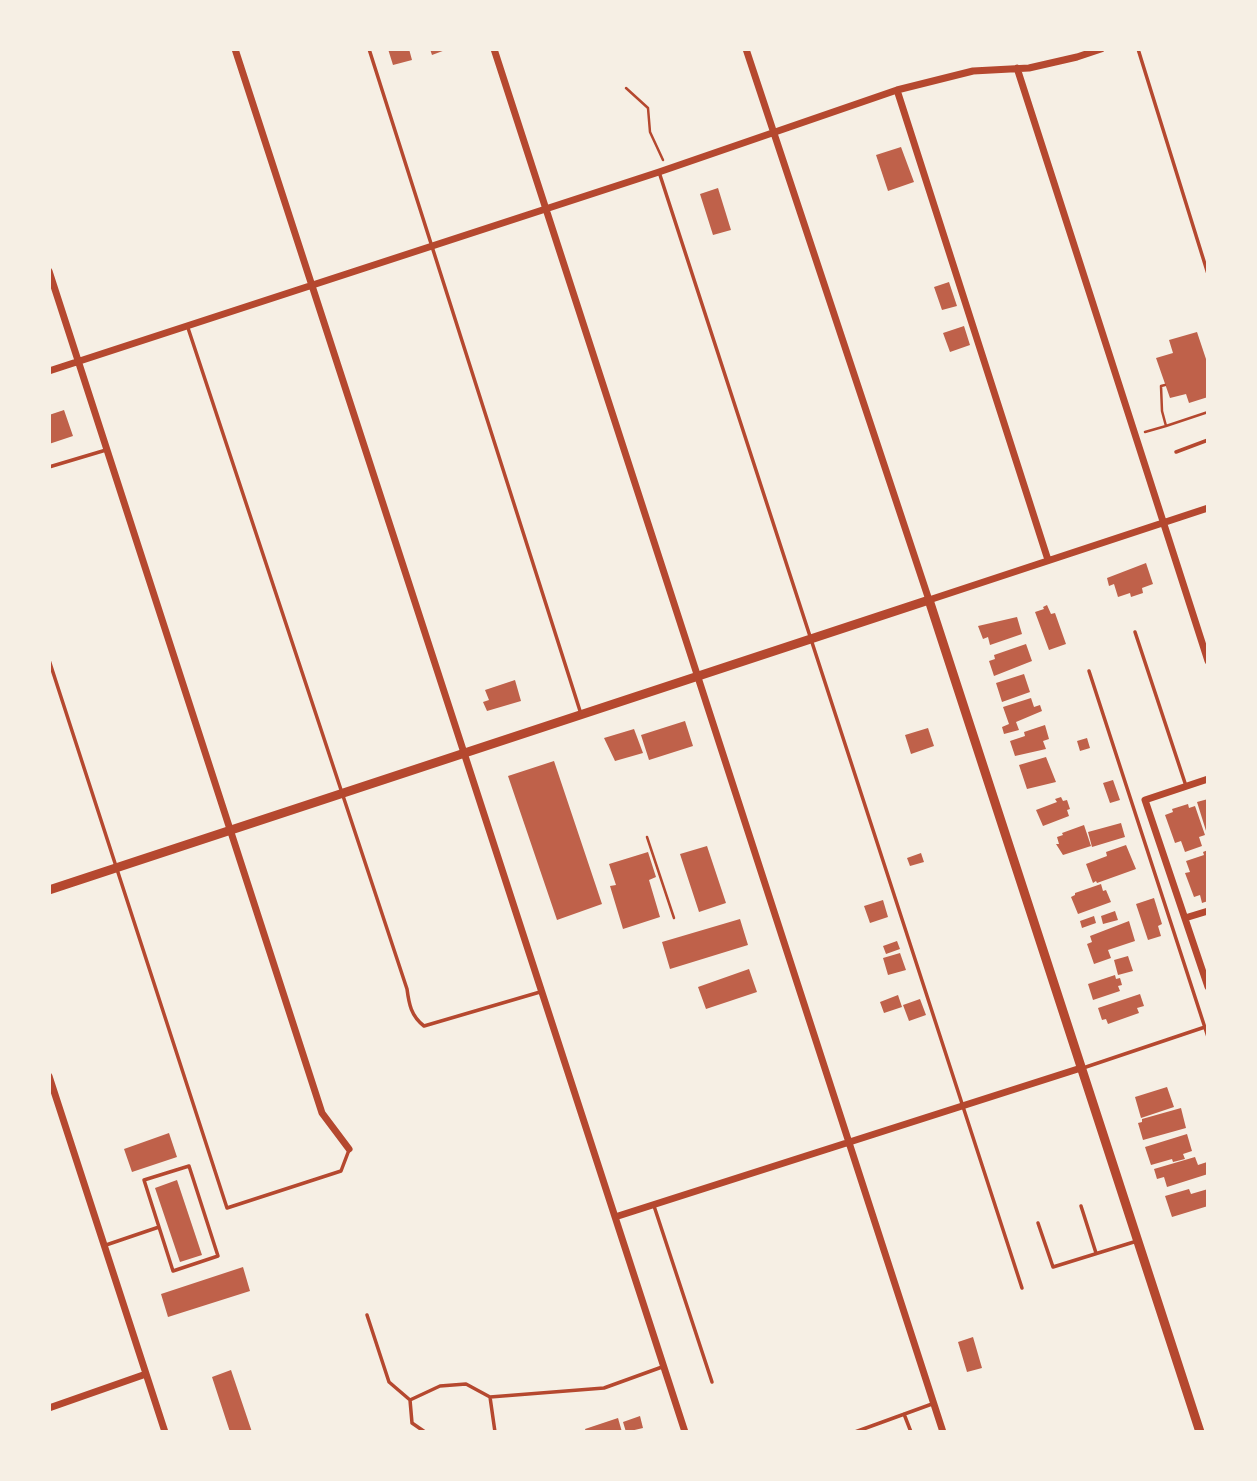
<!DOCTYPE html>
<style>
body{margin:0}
#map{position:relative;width:1257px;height:1481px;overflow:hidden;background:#f6efe4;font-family:Cabin,sans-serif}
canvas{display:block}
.frame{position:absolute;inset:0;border:51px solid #f6efe4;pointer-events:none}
</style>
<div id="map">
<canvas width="1257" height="1481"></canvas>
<div class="frame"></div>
</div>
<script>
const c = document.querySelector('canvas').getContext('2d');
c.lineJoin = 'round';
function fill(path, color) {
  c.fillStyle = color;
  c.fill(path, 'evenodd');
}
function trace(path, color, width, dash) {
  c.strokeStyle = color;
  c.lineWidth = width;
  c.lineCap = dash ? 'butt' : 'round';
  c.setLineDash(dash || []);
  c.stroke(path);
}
const building = new Path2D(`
 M 388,49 L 409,49 L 412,60 L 393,65 Z
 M 430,49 L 448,49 L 432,55 Z
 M 901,147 L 914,182 L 888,191 L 876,155 Z
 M 718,188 L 731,230 L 713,235 L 700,194 Z
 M 949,282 L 957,306 L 942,310 L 934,287 Z
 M 964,326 L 970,345 L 950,352 L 943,333 Z
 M 1197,332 L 1208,365 L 1208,397 L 1189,403 L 1186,394 L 1170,398 L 1156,358 L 1173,353 L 1169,340 Z
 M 64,410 L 73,436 L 49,444 L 49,415 Z
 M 1146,563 L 1153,584 L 1142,588 L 1143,593 L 1131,597 L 1130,593 L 1118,597 L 1114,584 L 1109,586 L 1107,578 Z
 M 1047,605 L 1051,614 L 1055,613 L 1066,644 L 1049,650 L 1035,612 L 1044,609 L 1043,607 Z
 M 1017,617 L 1022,634 L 990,645 L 988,637 L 983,639 L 978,626 Z
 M 1026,644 L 1032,661 L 994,676 L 989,661 L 995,659 L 994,655 Z
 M 1024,674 L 1030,692 L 1002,702 L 996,683 Z
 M 515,680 L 521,701 L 487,711 L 483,702 L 489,700 L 485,690 Z
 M 1031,698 L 1034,707 L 1040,705 L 1042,711 L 1016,722 L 1019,730 L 1004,734 L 1002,727 L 1009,724 L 1003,707 Z
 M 685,721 L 693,746 L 649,760 L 641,735 Z
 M 1045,725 L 1049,739 L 1043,741 L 1046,749 L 1015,756 L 1010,741 L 1025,736 L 1024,732 Z
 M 928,728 L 934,746 L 911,754 L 905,735 Z
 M 634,729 L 643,753 L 615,761 L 604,738 Z
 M 1087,738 L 1090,748 L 1080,751 L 1077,741 Z
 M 1046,757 L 1056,782 L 1027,789 L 1019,765 Z
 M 554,761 L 602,904 L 557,920 L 508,776 Z
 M 1113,780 L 1120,800 L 1110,803 L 1103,783 Z
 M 1061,797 L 1063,801 L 1067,800 L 1070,809 L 1067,810 L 1069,816 L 1043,826 L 1036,810 L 1057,802 L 1055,799 Z
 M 1208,799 L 1208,833 L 1207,834 L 1197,802 Z
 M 1188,804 L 1189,808 L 1195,806 L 1205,835 L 1199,837 L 1202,846 L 1185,852 L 1181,841 L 1175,843 L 1165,815 L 1173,812 L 1172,809 Z
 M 1121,823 L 1125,837 L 1092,847 L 1088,832 Z
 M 1084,825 L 1091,846 L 1063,855 L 1056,844 L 1059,844 L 1057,837 L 1063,835 L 1062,833 Z
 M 1126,845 L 1136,869 L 1097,883 L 1096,881 L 1093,883 L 1086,864 L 1107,856 L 1106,852 Z
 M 707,846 L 726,903 L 699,912 L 680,854 Z
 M 1208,850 L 1208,901 L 1202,903 L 1200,895 L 1194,897 L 1185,873 L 1190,872 L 1186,861 L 1204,855 L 1203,852 Z
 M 648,852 L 656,877 L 649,880 L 660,917 L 623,929 L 610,886 L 616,885 L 609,864 Z
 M 921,853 L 924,862 L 910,866 L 907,858 Z
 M 1101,884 L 1103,891 L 1106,890 L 1111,902 L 1078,914 L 1071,897 L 1075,895 L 1075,893 Z
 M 1154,898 L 1162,924 L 1158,926 L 1161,936 L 1148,940 L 1136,904 Z
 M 883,900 L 888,917 L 870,923 L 864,906 Z
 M 1115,911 L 1118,920 L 1103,924 L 1101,916 Z
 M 1094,916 L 1096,923 L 1082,928 L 1080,921 Z
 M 740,919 L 748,945 L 670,969 L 662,942 Z
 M 1129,921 L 1135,941 L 1108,950 L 1111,958 L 1094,964 L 1087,944 L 1092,942 L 1090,936 Z
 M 897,941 L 900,949 L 886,954 L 883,946 Z
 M 900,953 L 906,970 L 888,975 L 883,958 Z
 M 1128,956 L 1133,971 L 1118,975 L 1114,960 Z
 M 749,969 L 757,992 L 706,1009 L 698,987 Z
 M 1115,975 L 1116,979 L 1120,978 L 1122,985 L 1118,986 L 1120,991 L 1093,1000 L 1088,984 Z
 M 1140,994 L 1144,1006 L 1137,1008 L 1139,1013 L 1108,1024 L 1106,1019 L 1102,1020 L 1098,1008 Z
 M 898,995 L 902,1007 L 884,1013 L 880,1002 Z
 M 920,999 L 926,1015 L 909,1021 L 903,1005 Z
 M 1167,1087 L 1174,1107 L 1141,1118 L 1135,1097 Z
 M 1181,1108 L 1186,1128 L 1143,1140 L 1138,1123 L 1142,1122 L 1142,1119 Z
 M 169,1133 L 177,1157 L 132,1172 L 124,1149 Z
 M 1187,1134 L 1192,1151 L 1183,1154 L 1185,1159 L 1173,1162 L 1172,1159 L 1151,1165 L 1145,1147 Z
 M 1195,1157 L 1198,1165 L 1207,1162 L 1208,1174 L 1167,1187 L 1164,1177 L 1157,1179 L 1154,1169 Z
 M 177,1180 L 202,1255 L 180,1262 L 155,1188 Z
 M 1189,1189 L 1191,1194 L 1208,1189 L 1208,1206 L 1172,1217 L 1165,1196 Z
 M 243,1267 L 250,1291 L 168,1317 L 161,1294 Z
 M 973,1337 L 982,1368 L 967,1372 L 958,1342 Z
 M 231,1370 L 252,1432 L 230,1432 L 212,1377 Z
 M 640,1416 L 643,1428 L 626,1432 L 623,1422 Z
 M 618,1418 L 622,1432 L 586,1432 L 585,1429 Z`);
const path = new Path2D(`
 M 626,88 L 648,108 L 650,132 L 663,160
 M 1165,385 L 1161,386 L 1162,411 L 1166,426 L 1208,412
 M 1145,432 L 1166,426
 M 647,837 L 674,918`);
const service = new Path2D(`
 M 369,49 L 581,714
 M 1138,49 L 1208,274
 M 659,172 L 1022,1288
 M 188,328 L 407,989 C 409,1004 411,1016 424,1026 L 540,992
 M 1176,452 L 1208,440
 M 49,467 L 106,450
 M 1135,632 L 1186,786
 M 49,660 L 227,1208 L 341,1171 L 349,1150
 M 1089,671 L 1208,1037
 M 1083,1068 L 1205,1027
 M 189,1166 L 218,1256 L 173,1271 L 144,1180 Z
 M 654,1206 L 712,1382
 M 1081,1206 L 1096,1253
 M 1038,1223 L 1053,1267 L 1137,1241
 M 106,1245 L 159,1227
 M 367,1315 L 389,1382 L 410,1400
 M 904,1414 L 911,1432
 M 425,1432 L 412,1423 L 410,1400 L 440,1386 L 466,1384 L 490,1397
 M 495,1432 L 490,1397 L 604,1388 L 662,1367
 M 855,1432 L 932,1404`);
const minor = new Path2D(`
 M 235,49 L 685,1432
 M 494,49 L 943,1432
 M 746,49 L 929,600 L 1208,508
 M 1017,68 L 1208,661
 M 897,90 L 1048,560
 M 49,271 L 322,1113 L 349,1149
 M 49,371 L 659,172 L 897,90 L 973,71 L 1029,68 L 1077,57 L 1101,49
 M 1208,779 L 1145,800 L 1208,987
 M 1185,918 L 1208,911
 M 49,1076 L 165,1432
 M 615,1217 L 1081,1068
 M 49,1408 L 146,1374`);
const tertiary = new Path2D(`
 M 49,890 L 929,600 L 1200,1432`);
fill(building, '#bf614a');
trace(path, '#b5482f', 2.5);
trace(service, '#b5482f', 3.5);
trace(minor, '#b5482f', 7);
trace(tertiary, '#b5482f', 9);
</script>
